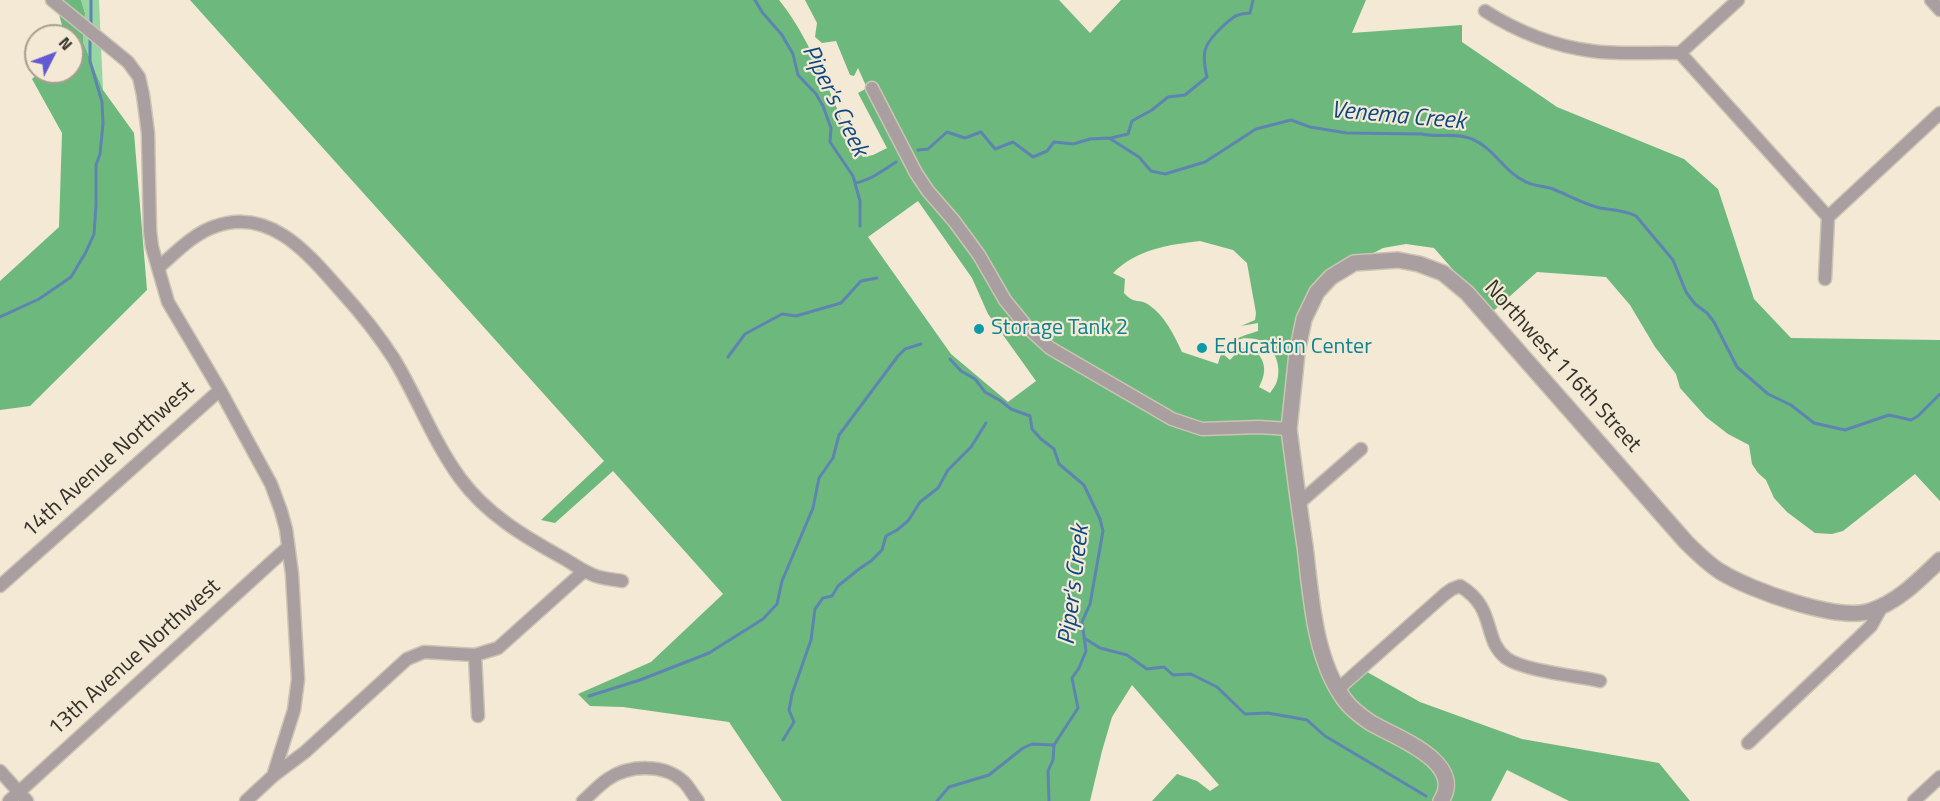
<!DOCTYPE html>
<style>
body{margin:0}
#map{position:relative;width:1940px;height:801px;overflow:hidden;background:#f3e9d5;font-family:"Titillium Web",sans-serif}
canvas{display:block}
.north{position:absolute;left:24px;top:24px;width:60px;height:60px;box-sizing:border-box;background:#f3e9d5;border:2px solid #a79f90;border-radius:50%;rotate:48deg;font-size:16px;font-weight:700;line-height:24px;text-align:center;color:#343129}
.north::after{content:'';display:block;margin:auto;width:21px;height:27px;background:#635ad3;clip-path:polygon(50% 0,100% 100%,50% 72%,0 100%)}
</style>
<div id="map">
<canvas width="1940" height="801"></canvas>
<div class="north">N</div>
</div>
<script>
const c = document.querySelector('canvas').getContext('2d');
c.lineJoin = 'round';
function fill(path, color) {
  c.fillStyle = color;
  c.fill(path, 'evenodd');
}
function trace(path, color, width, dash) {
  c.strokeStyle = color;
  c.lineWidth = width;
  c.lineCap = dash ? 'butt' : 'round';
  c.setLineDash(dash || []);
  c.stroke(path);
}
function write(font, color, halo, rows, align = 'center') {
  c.font = font + ' "Titillium Web",sans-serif';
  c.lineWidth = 4.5;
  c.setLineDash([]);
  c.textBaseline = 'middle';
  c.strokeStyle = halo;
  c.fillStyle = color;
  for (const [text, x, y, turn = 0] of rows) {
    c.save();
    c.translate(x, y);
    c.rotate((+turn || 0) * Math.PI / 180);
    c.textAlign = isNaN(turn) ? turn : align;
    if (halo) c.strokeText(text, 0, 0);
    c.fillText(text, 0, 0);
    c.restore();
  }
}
const green = new Path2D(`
 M 81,0 L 99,0 L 103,90 L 83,42 L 85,13 Z`);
const forest = new Path2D(`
 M 55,0 L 81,0 L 85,13 L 83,42 L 103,90 L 134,133 L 147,290 L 30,406 L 0,410 L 0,281 L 59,227 L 62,133 L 32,79 L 40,72 L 72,72 L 72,36 L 65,36 Z
 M 190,0 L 779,0 C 800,25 820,68 833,99 C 843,122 846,137 863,157 L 873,155 L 887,148 L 858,93 L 867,88 L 858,68 L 854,76 L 850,75 L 836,41 L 822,43 L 815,37 L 817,23 L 805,0 L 1059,0 L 1090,33 L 1121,0 L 1366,0 L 1352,33 L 1462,25 L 1462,42 L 1557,107 L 1684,159 L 1718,189 L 1754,299 L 1791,338 L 1940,340 L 1940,501 L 1915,474 L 1843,531 L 1832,534 L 1815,533 L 1787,512 L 1774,498 L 1766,480 L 1758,473 L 1752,464 L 1749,445 L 1728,434 L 1706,417 L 1680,388 L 1676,374 L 1655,347 L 1630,305 L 1606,277 L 1537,272 L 1491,313 L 1434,248 L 1406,244 L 1383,248 L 1343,269 L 1317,292 L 1291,399 L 1314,616 L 1338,689 L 1360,668 L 1420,702 L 1522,739 L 1659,763 L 1690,801 L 1569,801 L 1507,770 L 1491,801 L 1152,801 L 1177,774 L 1197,781 L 1210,791 L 1219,785 L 1132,685 L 1112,717 L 1102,751 L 1090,801 L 782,801 L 729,722 L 623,707 L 590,706 L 578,694 L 651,662 L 723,594 L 613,471 L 555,523 L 541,520 L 604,461 ZM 918,201 L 972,278 L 988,314 L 1036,381 L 1008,402 L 951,354 L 868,237 ZM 1200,241 L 1233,250 L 1247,263 L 1256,313 L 1255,320 L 1241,326 L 1258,323 L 1258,331 C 1237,338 1224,340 1218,364 L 1182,352 C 1174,335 1165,316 1149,305 C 1139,298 1135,305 1124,293 L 1125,279 L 1113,273 C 1137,249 1168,245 1200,241 ZM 1244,338 C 1248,339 1255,338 1259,340 C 1274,345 1282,366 1277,381 C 1276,385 1272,390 1270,393 L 1259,387 C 1267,372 1266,361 1254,349 L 1241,348 L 1230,360 L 1223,354 L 1231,342 Z`);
const stream = new Path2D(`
 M 755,0 L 762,12 L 782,35 L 793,54 L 798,75 L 816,94 L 823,106 L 831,128 L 830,142 L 853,176 L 860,201 L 860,226
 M 91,27 L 91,0
 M 1111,138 L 1128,134 L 1132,121 L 1152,110 L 1168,97 L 1185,95 L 1207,77 C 1201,52 1204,44 1222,27 C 1233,17 1235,14 1250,13 L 1253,0
 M 918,150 L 928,149 L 947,132 L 965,138 L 981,132 L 995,149 L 1013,142 L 1033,157 L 1047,151 L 1054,142 L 1073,144 L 1090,139 L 1109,138 L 1139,157 L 1151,171 L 1165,174 L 1205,162 L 1256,129 L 1291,120 L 1310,127 L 1347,133 L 1422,134 C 1438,138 1457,132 1472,139 C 1494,148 1505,173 1526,182 C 1534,186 1544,186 1553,189 C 1568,195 1584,204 1600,208 C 1612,210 1624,210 1636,216 L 1673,260 L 1686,292 L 1695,304 L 1707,313 L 1714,322 L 1737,367 L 1768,394 L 1791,405 L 1814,423 L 1845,430 L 1889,415 L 1911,420 L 1918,416 L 1940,394
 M 855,183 C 869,181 884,170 896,162
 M 0,317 L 39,299 L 71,277 L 86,252 L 94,234 L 96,205 L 96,165 L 100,154 L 103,124 L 102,102 L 90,61 L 90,36
 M 728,357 L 745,334 L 782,314 L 796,316 L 841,303 L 861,281 L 877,278
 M 950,359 L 961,371 L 975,379 L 985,392 L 1001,401 L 1011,409 L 1030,416 L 1032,429 L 1041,439 L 1054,449 L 1059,464 L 1084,485 L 1100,519 L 1103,531 L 1090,604 L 1082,622 L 1086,651 L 1079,668 L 1072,678 L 1078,708 L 1054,745 L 1053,760 L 1048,771 L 1049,801
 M 1084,638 L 1100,648 L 1127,655 L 1147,669 L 1164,667 L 1173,675 L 1191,674 L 1217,687 L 1245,714 L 1268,713 L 1307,720 L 1325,736 L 1426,796
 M 589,696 L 640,680 L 709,653 L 763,619 L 777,604 L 782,581 L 813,508 L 819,478 L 833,458 L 839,435 L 898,356 L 905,349 L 921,344
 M 783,740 L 794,722 L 789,710 L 792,694 L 811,640 L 815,609 L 823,598 L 832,596 L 838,586 L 859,569 L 871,561 L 882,550 L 886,536 L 897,530 L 908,521 L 920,502 L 938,488 L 948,470 L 971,447 L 986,423
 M 937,801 L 949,787 L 989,775 L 1023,748 L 1032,744 L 1054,745`);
const minor = new Path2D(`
 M 52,0 L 128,62 L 139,77 L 143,95 L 148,133 L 150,231 L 152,247 L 168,302 L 220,390 L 271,484 L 281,511 L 286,529 L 292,574 L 298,679 L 294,710 L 273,776
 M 1931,0 L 1940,10
 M 1485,11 C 1518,32 1554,46 1592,51 C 1621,55 1651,52 1680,53 L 1738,0
 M 1680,53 L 1828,217
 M 872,88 L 916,173 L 928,191 L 954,221 L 979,255 L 1005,300 L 1027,327 L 1050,348 L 1172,419 L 1202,429 L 1259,427 L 1289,429
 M 158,268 C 175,253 194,233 216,226 C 271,207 309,255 341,291 C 360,312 378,334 394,359 C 417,397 433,441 460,478 C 486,514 525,537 563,558 C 572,563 581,570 591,574 C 600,579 612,579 622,581
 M 1825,279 L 1828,217 L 1940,113
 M 1299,503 L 1361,449
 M 0,586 L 220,390
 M 475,655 L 478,716
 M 1338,689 L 1445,594 L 1452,589 L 1460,586 C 1497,608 1482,639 1506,658 C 1524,671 1577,676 1600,681
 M 1748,743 L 1871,626 L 1882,606
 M 0,771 L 27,801
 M 9,801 L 288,547
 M 246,801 L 273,776 L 305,752 L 407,659 L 424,652 L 475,655 L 498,648 L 584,571
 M 583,801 C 591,794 599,785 608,779 C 629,765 664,763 684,782 C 689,787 693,795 698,801
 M 1914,801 L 1940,777`);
const tertiary = new Path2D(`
 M 1441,801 C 1466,762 1395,737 1371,723 C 1362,717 1351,709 1344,699 C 1314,658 1311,595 1305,546 C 1299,507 1294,468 1289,429 L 1297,353 L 1304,319 L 1317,292 L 1331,277 L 1354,263 L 1398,260 L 1419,264 L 1443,273 L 1467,293 L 1686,542 C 1697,553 1708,564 1721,572 C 1750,590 1838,622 1870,611 C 1898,602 1919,580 1940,560`);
const markers = [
 [979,329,6,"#0f9aa8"],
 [1202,348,6,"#0f9aa8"]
];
const cultureNames = [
 ["Storage Tank 2",991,329],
 ["Education Center",1214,348]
];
const streetNames = [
 ["Northwest 116th Street",1562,367,48],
 ["14th Avenue Northwest",109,460,-42],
 ["13th Avenue Northwest",135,658,-42]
];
const waterNames = [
 ["Piper's Creek",834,101,64],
 ["Venema Creek",1398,117,5],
 ["Piper's Creek",1075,585,-83]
];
fill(green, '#97d6a2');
fill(forest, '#6db87d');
trace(stream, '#5e85b1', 3);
trace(minor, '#cdc4b3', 15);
trace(tertiary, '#cdc4b3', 18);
trace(minor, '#a99ea0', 12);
trace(tertiary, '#a99ea0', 15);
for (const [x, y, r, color] of markers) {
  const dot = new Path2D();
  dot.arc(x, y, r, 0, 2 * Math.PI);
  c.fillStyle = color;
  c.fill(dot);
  trace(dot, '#f3e9d5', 2);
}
write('22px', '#0d838f', '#f3e9d5', cultureNames, 'left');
write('22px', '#343129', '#f3e9d5', streetNames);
write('italic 24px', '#0b4783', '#f3e9d5', waterNames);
</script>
